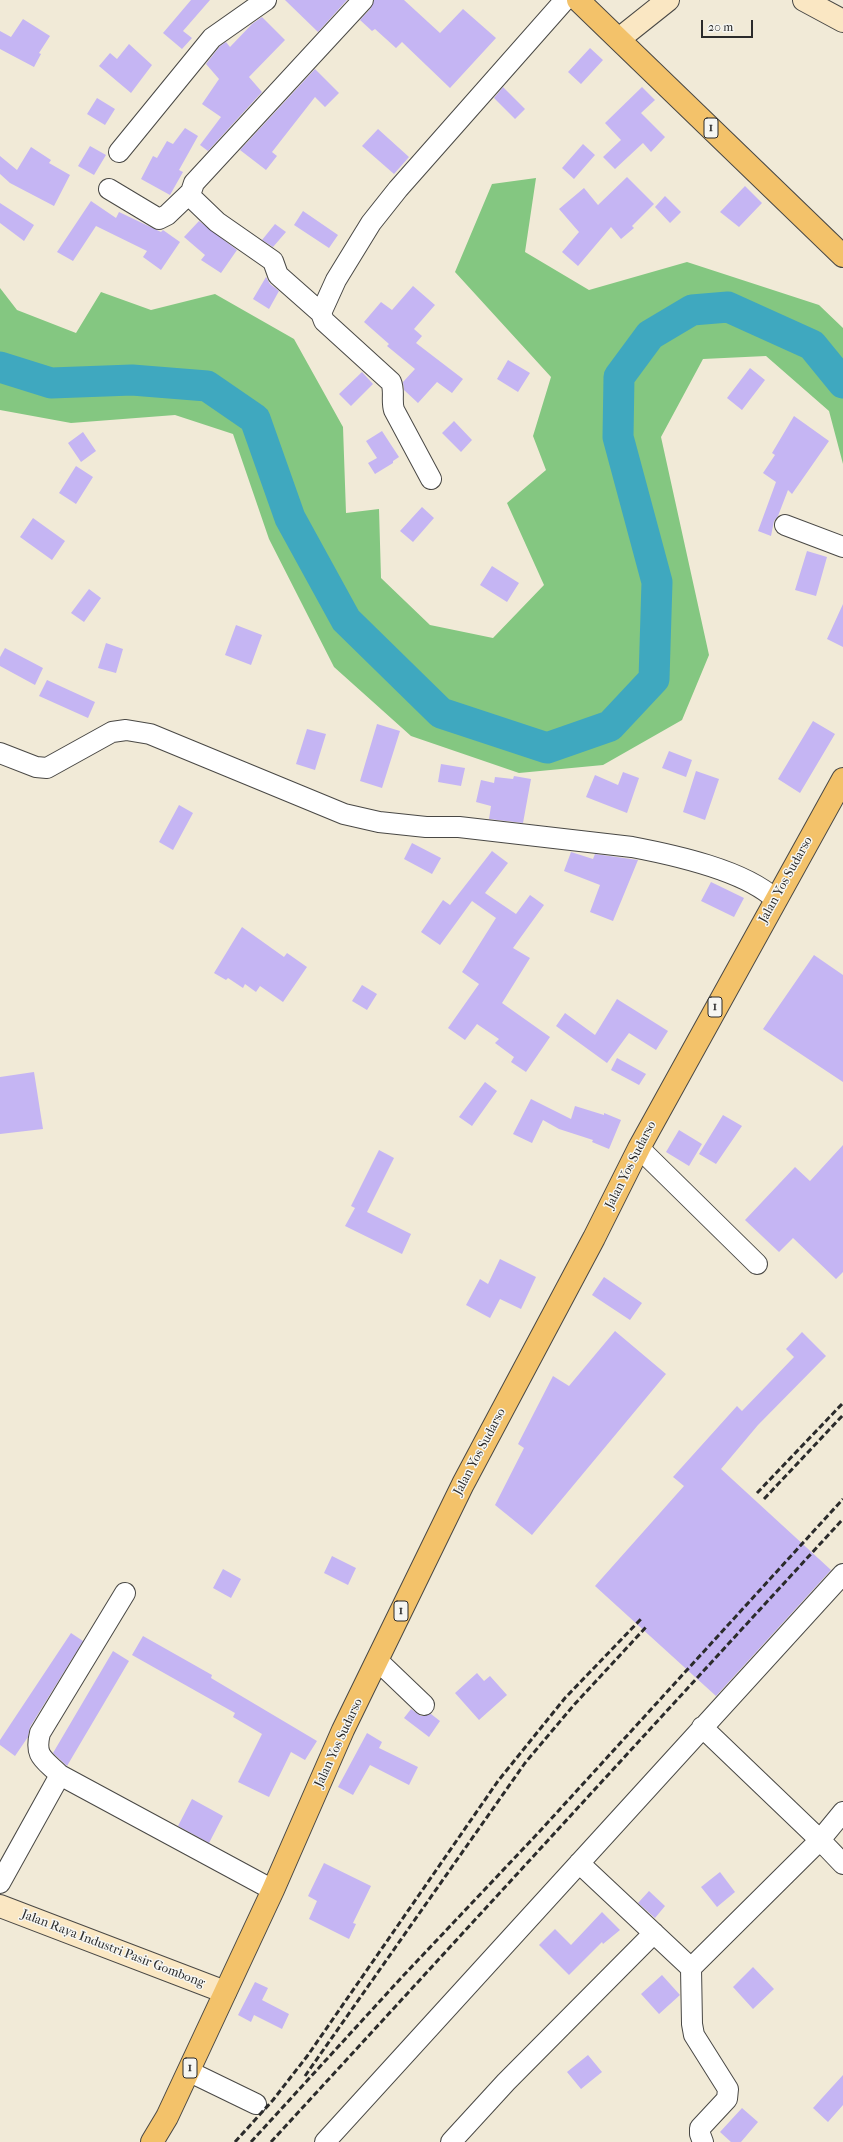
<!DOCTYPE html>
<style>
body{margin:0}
#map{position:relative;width:843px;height:2142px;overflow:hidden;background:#f1ead7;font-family:"IM FELL French Canon",serif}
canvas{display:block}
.scale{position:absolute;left:701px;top:20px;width:52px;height:18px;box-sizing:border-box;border:2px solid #2b2b2b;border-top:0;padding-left:5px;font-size:12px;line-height:14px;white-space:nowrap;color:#2b2b2b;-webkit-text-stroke:3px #f6f6f2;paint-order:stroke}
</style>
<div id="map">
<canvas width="843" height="2142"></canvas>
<div class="scale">20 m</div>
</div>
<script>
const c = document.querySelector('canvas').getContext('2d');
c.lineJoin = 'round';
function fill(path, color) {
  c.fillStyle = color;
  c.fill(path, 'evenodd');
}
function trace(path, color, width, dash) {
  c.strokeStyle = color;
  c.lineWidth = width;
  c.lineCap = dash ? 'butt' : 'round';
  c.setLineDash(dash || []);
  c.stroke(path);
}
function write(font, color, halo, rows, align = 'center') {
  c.font = font + ' "IM FELL French Canon",serif';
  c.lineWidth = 3;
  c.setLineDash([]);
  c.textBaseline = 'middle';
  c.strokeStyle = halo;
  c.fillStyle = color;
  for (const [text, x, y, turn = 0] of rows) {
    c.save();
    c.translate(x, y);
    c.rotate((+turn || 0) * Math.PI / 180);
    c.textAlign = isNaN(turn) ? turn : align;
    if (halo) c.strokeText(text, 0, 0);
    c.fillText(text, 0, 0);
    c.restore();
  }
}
const green = new Path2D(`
 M 536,178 L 525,252 L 589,290 L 687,262 L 819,305 L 843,328 L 843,464 L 829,411 L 766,356 L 703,359 L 661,437 L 709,655 L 682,720 L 603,765 L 519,773 L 411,736 L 334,667 L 269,539 L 233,434 L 175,415 L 71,423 L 0,410 L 0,288 L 17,310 L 76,333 L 101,292 L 151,310 L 215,294 L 294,339 L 343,427 L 346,513 L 379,509 L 381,578 L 430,625 L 493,638 L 544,585 L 507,503 L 546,470 L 533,436 L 551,377 L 455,272 L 492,184 Z`);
const river = new Path2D(`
 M 0,367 L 51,383 L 132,380 L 207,386 L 255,419 L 290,518 L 346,620 L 441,713 L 547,748 L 610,726 L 654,679 L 657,582 L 618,437 L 619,377 L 650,335 L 692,310 L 728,307 L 812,345 L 843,383`);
const building = new Path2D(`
 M 191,0 L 210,0 L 183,31 L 192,38 L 182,49 L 163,33 Z
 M 285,0 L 347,0 L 318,32 Z
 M 374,0 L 404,0 L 440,33 L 463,9 L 496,38 L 450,88 L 402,42 L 396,48 L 375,29 L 372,31 L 360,20 L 371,8 Z
 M 262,17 L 285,40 L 249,77 L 262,92 L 208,151 L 200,145 L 221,117 L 202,104 L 219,79 L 206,64 L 220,46 L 226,42 L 230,47 L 252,24 Z
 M 23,19 L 50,36 L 39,53 L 41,54 L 34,67 L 0,49 L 0,31 L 11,37 Z
 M 129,44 L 152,65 L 131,93 L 99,66 L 110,53 L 117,59 Z
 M 590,48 L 603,60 L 581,84 L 568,72 Z
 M 315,69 L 339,93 L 325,107 L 315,97 L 272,152 L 277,156 L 266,170 L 240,150 Z
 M 503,87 L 525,109 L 515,119 L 494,98 Z
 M 642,87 L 655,100 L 641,113 L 665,137 L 651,152 L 643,143 L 615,169 L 603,157 L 621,140 L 605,123 Z
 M 97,98 L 115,109 L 105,125 L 87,114 Z
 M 185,128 L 198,136 L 179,170 L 183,172 L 170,195 L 141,179 L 153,156 L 157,158 L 167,141 L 173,144 Z
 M 378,129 L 409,157 L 394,174 L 362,146 Z
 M 583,144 L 595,155 L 574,179 L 562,168 Z
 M 90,146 L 106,155 L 94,175 L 78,166 Z
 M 31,147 L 51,160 L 49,163 L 70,175 L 54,206 L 10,183 L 0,174 L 0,156 L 17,170 Z
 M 627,177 L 654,204 L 632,226 L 634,228 L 621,239 L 611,227 L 578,266 L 562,252 L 579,232 L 559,209 L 584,188 L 598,205 Z
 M 745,186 L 762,203 L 739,227 L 720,212 Z
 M 665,196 L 681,212 L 670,223 L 655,207 Z
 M 91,201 L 116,218 L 119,212 L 161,232 L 163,230 L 180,242 L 161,270 L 143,257 L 147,251 L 96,226 L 73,261 L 57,252 Z
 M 0,203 L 34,225 L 24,241 L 0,223 Z
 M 303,211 L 338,235 L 329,248 L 294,225 Z
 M 199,221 L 237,250 L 221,273 L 201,260 L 205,255 L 184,237 Z
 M 275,224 L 286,232 L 273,247 L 262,240 Z
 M 266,277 L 270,284 L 279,291 L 269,309 L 253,299 Z
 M 413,286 L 435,305 L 414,329 L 422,336 L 416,343 L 463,379 L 452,393 L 437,382 L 418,403 L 404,390 L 403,382 L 415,369 L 387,346 L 389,344 L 364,322 L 381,302 L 392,310 Z
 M 508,360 L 530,373 L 518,392 L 497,379 Z
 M 750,368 L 765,380 L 742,410 L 727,398 Z
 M 362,372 L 373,384 L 351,406 L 339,394 Z
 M 794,416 L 829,441 L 792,494 L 788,490 L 778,516 L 774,521 L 771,536 L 758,531 L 776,482 L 763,473 L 775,455 L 772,453 Z
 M 454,421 L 472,440 L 461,452 L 442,433 Z
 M 382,431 L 399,457 L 393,461 L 393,463 L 375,474 L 368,463 L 377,458 L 366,441 Z
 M 83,432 L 96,451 L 81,462 L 68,443 Z
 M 76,466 L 93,477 L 76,504 L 59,493 Z
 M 422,507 L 434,518 L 413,542 L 400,531 Z
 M 33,518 L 65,541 L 52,560 L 20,537 Z
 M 807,551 L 827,557 L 816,596 L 795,590 Z
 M 492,566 L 519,583 L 507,602 L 480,585 Z
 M 89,589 L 101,598 L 84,622 L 71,613 Z
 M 843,604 L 843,647 L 827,639 Z
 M 236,625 L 262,635 L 251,665 L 225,655 Z
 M 106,643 L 123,649 L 116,673 L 98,668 Z
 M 5,648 L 43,668 L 35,685 L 0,666 L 0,657 Z
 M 47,680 L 95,702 L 88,718 L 39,696 Z
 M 813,721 L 835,734 L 800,793 L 778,779 Z
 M 377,724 L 400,731 L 382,788 L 360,781 Z
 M 307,729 L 326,734 L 315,770 L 296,764 Z
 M 669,751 L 692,760 L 686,777 L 662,768 Z
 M 441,764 L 465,768 L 461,786 L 438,782 Z
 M 696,771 L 719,779 L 705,820 L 683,812 Z
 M 623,772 L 639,778 L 627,813 L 586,797 L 595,775 L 618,785 Z
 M 514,776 L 531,779 L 523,823 L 489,819 L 491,806 L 476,802 L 481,780 L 494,783 L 495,777 L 513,779 Z
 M 179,805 L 193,813 L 173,850 L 159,842 Z
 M 412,843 L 441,858 L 432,874 L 404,859 Z
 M 492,851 L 508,863 L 485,893 L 516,914 L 530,895 L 544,905 L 513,948 L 530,958 L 502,1003 L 550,1037 L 526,1072 L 511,1062 L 514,1057 L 495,1043 L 499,1039 L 477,1024 L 465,1040 L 448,1028 L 479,984 L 462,972 L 496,918 L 472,901 L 440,945 L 421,932 L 443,900 L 450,905 Z
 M 571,852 L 593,859 L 595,854 L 638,860 L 613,921 L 590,912 L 600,885 L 564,871 Z
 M 711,882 L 744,898 L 734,917 L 701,901 Z
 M 242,927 L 284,957 L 287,953 L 307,967 L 283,1002 L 260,986 L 256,992 L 245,984 L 243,988 L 228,978 L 226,980 L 214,973 Z
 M 814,955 L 843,975 L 843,1082 L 763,1029 Z
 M 362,985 L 377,994 L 367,1010 L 352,1001 Z
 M 617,999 L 668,1031 L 656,1050 L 629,1033 L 607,1063 L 556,1026 L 565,1013 L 595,1035 Z
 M 617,1058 L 646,1074 L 639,1085 L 611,1070 Z
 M 34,1072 L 43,1129 L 0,1134 L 0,1077 Z
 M 485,1082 L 497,1091 L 472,1126 L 459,1117 Z
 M 531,1099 L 571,1119 L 575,1106 L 604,1115 L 604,1113 L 621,1120 L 609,1149 L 592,1142 L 593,1140 L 559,1129 L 543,1120 L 532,1143 L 513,1134 Z
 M 723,1115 L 742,1126 L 716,1164 L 699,1154 Z
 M 679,1130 L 702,1144 L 689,1166 L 666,1152 Z
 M 843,1145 L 843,1272 L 836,1279 L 793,1238 L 779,1252 L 745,1220 L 795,1167 L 810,1181 Z
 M 379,1150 L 394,1158 L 367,1212 L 411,1234 L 402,1254 L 345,1226 L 355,1208 L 351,1206 Z
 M 500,1259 L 536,1277 L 521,1309 L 500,1299 L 490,1318 L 466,1305 L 480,1279 L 488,1284 Z
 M 604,1277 L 642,1303 L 630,1320 L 592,1295 Z
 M 615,1331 L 666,1374 L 532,1535 L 495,1505 L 524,1448 L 518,1444 L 553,1376 L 569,1386 Z
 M 802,1332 L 826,1356 L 758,1425 L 721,1469 L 831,1570 L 716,1696 L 595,1586 L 684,1486 L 673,1477 L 737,1406 L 742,1411 L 794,1357 L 786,1349 Z
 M 332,1556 L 356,1568 L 348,1585 L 324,1573 Z
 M 223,1569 L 241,1579 L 231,1598 L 213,1588 Z
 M 71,1633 L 83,1641 L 30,1727 L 28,1737 L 15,1756 L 0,1745 L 0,1740 Z
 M 143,1636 L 212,1675 L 211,1678 L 317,1741 L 305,1760 L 291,1752 L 269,1797 L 238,1782 L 262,1734 L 233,1717 L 235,1713 L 132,1655 Z
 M 113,1651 L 129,1661 L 67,1766 L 53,1753 Z
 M 477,1673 L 484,1681 L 490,1676 L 507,1695 L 479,1720 L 455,1693 Z
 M 411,1709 L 421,1716 L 431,1714 L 440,1721 L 429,1737 L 404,1718 Z
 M 367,1733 L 382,1742 L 379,1748 L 418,1767 L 409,1785 L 370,1765 L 353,1795 L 338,1787 Z
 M 192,1799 L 223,1816 L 209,1843 L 178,1826 Z
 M 324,1863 L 371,1886 L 353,1923 L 356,1924 L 349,1939 L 309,1919 L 317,1901 L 308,1896 Z
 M 720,1872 L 735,1892 L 717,1907 L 701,1887 Z
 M 649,1891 L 665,1906 L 655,1918 L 638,1903 Z
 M 602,1912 L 620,1930 L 603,1944 L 602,1942 L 569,1975 L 539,1945 L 555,1929 L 571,1945 Z
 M 753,1967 L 774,1989 L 753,2009 L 733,1987 Z
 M 662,1975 L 680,1995 L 659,2014 L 641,1994 Z
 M 255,1982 L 268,1988 L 262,2000 L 289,2014 L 282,2029 L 254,2015 L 251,2022 L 238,2015 Z
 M 588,2055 L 602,2072 L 581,2089 L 567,2072 Z
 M 843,2075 L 843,2105 L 828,2122 L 813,2108 Z
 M 742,2108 L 758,2122 L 741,2142 L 731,2142 L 720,2132 Z`);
const street = new Path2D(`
 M 119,152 L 212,38 L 266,0
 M 109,189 L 159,219 L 167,215 L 191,192
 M 321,313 L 278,275 L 273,261 L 217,222 L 192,198 L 191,192 L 194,183 L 363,0
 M 431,479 L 394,410 C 391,400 395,391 391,382 L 324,321 L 321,313 L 336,280 L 371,223 L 398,189 L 565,0
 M 785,525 L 843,547
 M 0,753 L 36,767 L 47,768 L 112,732 L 126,730 L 150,734 L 344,814 L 379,822 L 426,827 L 459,827 L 632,847 C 674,855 744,870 775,899
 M 639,1148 L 757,1264
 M 378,1661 L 424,1705
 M 702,1727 L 820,1840 L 843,1864
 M 60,1775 C 44,1759 34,1757 40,1733 L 125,1593
 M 579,1863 L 691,1968 L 692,2024 L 694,2035 L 728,2089 L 727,2099 L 700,2128 L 700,2134 L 703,2142
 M 0,1883 L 60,1775 L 273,1890
 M 691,1968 L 820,1840 L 843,1812
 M 188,2071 L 256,2104
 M 325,2142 L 843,1574
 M 451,2142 L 506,2082 L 654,1933`);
const secondary = new Path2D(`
 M 804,0 L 843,21
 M 619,39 L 668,0
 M 0,1906 L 225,1992`);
const highway = new Path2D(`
 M 578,0 L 843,256
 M 152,2142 L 167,2117 L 273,1890 L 343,1730 L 463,1484 L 594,1238 L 639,1148 L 843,779`);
const rail = new Path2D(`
 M 757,1493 L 843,1403
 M 764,1499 L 843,1415
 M 305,2076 L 525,1763 L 573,1706 L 647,1626
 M 235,2142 L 273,2100 L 308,2055 L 498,1781 L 565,1698 L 641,1619
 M 251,2142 L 402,1977 L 540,1831 L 843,1499
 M 271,2142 L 843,1519`);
const shields = [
 [711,128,14],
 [715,1007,14],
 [401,1611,14],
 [190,2068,14]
];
const shieldNames = [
 ["1",711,128],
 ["1",715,1007],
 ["1",401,1611],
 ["1",190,2068]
];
const streetNames = [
 ["Jalan Yos Sudarso",786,880,-61],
 ["Jalan Yos Sudarso",631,1165,-63],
 ["Jalan Yos Sudarso",480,1452,-62],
 ["Jalan Yos Sudarso",339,1743,-65],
 ["Jalan Raya Industri Pasir Gombong",113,1949,21]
];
fill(green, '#84c781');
trace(river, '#3fa8bf', 31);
fill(building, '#c5b5f3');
trace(street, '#494845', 22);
trace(secondary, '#494845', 24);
trace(highway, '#494845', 24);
trace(street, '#fff', 20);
trace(secondary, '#fae7c3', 22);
trace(highway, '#f3c26a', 22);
trace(rail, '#2b2b2b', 3, [6, 3]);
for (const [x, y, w] of shields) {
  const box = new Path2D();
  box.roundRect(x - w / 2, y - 10, w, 20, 3);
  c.fillStyle = '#f6f6f2';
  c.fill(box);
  trace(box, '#2b2b2b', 1);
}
write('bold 12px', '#2b2b2b', null, shieldNames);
write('13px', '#2b2b2b', '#f6f6f2', streetNames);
</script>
